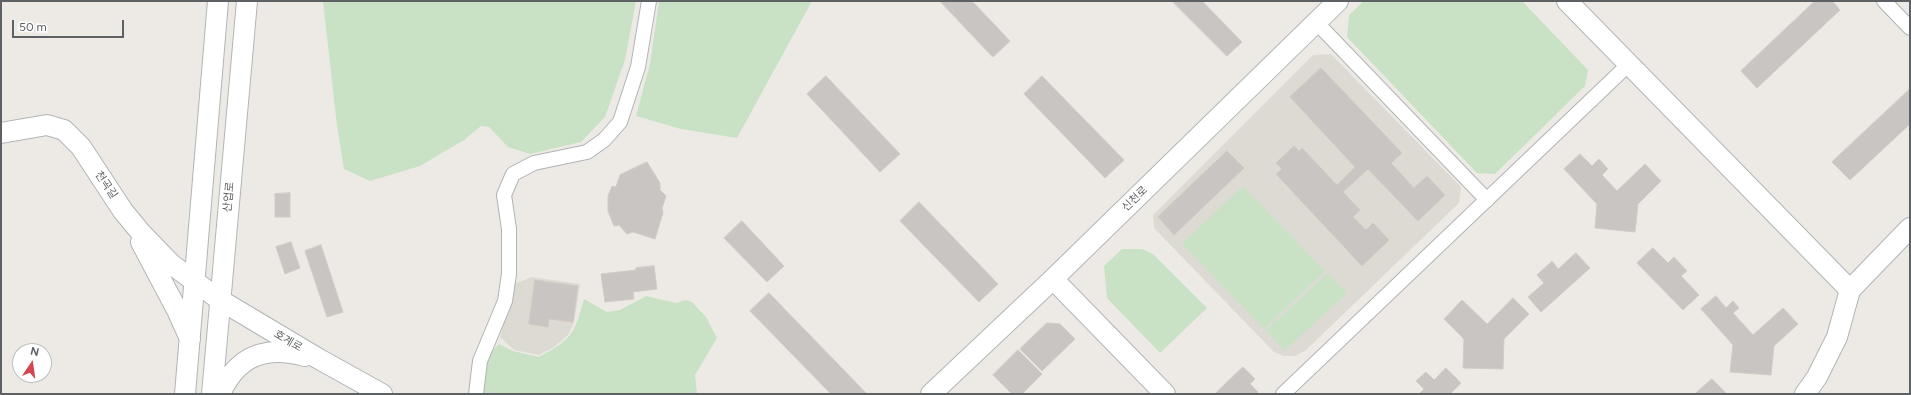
<!DOCTYPE html>
<meta charset="utf-8">
<style>
body{margin:0}
#map{position:relative;width:1911px;height:395px;overflow:hidden;background:#edeae5;font-family:Figtree,sans-serif}
canvas{display:block}
.frame{position:absolute;inset:0;border:2px solid #5d6164;pointer-events:none}
.north{position:absolute;left:12px;top:343px;width:40px;height:40px;box-sizing:border-box;background:#fff;border:1px solid #bec0c1;border-radius:50%;rotate:13deg;font-size:11px;font-weight:700;line-height:16px;text-align:center;color:#5d6164}
.north::after{content:'';display:block;margin:auto;width:14px;height:18px;background:#d5444f;clip-path:polygon(50% 0,100% 100%,50% 72%,0 100%)}
.scale{position:absolute;left:12px;top:20px;width:112px;height:18px;box-sizing:border-box;border:2px solid #5d6164;border-top:0;padding-left:5px;font-size:12px;line-height:14px;white-space:nowrap;color:#5d6164;-webkit-text-stroke:3px #fff;paint-order:stroke}
</style>
<div id="map">
<canvas width="1911" height="395"></canvas>
<div class="frame"></div>
<div class="north">N</div>
<div class="scale">50 m</div>
</div>
<script>
const c = document.querySelector('canvas').getContext('2d');
c.lineJoin = 'round';
function fill(path, color) {
  c.fillStyle = color;
  c.fill(path, 'evenodd');
}
function trace(path, color, width, dash) {
  c.strokeStyle = color;
  c.lineWidth = width;
  c.lineCap = dash ? 'butt' : 'round';
  c.setLineDash(dash || []);
  c.stroke(path);
}
function write(font, color, halo, rows, align = 'center') {
  c.font = font + ' Figtree,"Noto Sans KR",sans-serif';
  c.lineWidth = 3;
  c.setLineDash([]);
  c.textBaseline = 'middle';
  c.strokeStyle = halo;
  c.fillStyle = color;
  for (const [text, x, y, turn = 0] of rows) {
    c.save();
    c.translate(x, y);
    c.rotate((+turn || 0) * Math.PI / 180);
    c.textAlign = isNaN(turn) ? turn : align;
    if (halo) c.strokeText(text, 0, 0);
    c.fillText(text, 0, 0);
    c.restore();
  }
}
const education = new Path2D(`
 M 1331,54 L 1461,187 L 1459,203 L 1305,351 L 1294,356 L 1284,356 L 1274,352 L 1154,228 L 1153,215 L 1313,55 Z
 M 532,277 L 580,284 L 574,323 L 568,335 L 554,347 L 539,355 L 514,350 L 500,337 L 514,284 Z`);
const green = new Path2D(`
 M 323,1 L 636,1 L 625,60 L 605,117 L 581,142 L 530,154 L 508,147 L 489,127 L 481,126 L 464,140 L 420,166 L 370,181 L 344,169 L 337,126 Z
 M 659,1 L 812,1 L 737,138 L 681,129 L 636,116 L 650,64 Z
 M 1364,1 L 1522,1 L 1588,70 L 1585,86 L 1495,174 L 1477,173 L 1347,37 L 1349,15 Z
 M 1243,186 L 1325,271 L 1264,329 L 1182,244 Z
 M 1122,249 L 1142,249 L 1153,254 L 1207,308 L 1160,353 L 1107,298 L 1104,266 Z
 M 1328,273 L 1347,293 L 1284,351 L 1266,330 Z
 M 646,296 L 676,303 L 686,300 L 692,302 L 706,317 L 717,338 L 695,375 L 697,394 L 484,394 L 488,355 L 499,344 L 513,351 L 539,357 C 572,339 574,335 584,299 L 607,312 L 620,310 Z`);
const building = new Path2D(`
 M 940,1 L 972,1 L 1010,41 L 993,57 Z
 M 1172,1 L 1202,1 L 1242,42 L 1227,56 Z
 M 1815,1 L 1832,1 L 1840,10 L 1757,88 L 1741,71 Z
 M 1321,68 L 1402,153 L 1391,163 L 1414,188 L 1427,176 L 1445,195 L 1418,221 L 1368,169 L 1343,192 L 1360,210 L 1353,217 L 1366,230 L 1373,223 L 1389,240 L 1362,266 L 1276,174 L 1282,169 L 1276,163 L 1294,146 L 1299,151 L 1302,148 L 1337,185 L 1355,167 L 1290,97 Z
 M 826,76 L 900,154 L 880,172 L 807,94 Z
 M 1042,76 L 1124,160 L 1105,178 L 1024,94 Z
 M 1910,89 L 1910,124 L 1850,180 L 1832,162 Z
 M 1227,151 L 1244,168 L 1174,235 L 1158,217 Z
 M 1580,154 L 1592,166 L 1599,159 L 1608,169 L 1602,175 L 1617,191 L 1645,164 L 1661,181 L 1638,204 L 1635,232 L 1595,228 L 1597,204 L 1564,169 Z
 M 647,162 L 660,183 L 660,190 L 666,196 L 662,208 L 663,213 L 655,239 L 633,232 L 627,234 L 619,225 L 614,226 L 608,211 L 608,196 L 612,186 L 616,187 L 620,175 Z
 M 290,193 L 290,217 L 275,217 L 275,194 Z
 M 919,202 L 998,284 L 979,302 L 900,221 Z
 M 742,221 L 784,266 L 767,282 L 724,238 Z
 M 291,242 L 300,268 L 285,274 L 276,247 Z
 M 321,245 L 343,312 L 327,317 L 305,251 Z
 M 1653,248 L 1668,263 L 1674,257 L 1687,271 L 1681,276 L 1699,295 L 1683,310 L 1637,263 Z
 M 1576,253 L 1590,268 L 1541,312 L 1528,297 L 1544,283 L 1537,275 L 1552,261 L 1558,269 Z
 M 654,266 L 657,289 L 633,292 L 634,299 L 605,302 L 601,274 L 636,270 L 636,268 Z
 M 535,280 L 578,286 L 573,322 L 549,319 L 548,327 L 529,324 Z
 M 769,293 L 867,394 L 831,394 L 750,311 Z
 M 1716,296 L 1726,308 L 1733,301 L 1739,308 L 1733,313 L 1753,335 L 1783,308 L 1798,324 L 1774,346 L 1771,375 L 1730,372 L 1733,345 L 1701,309 Z
 M 1513,298 L 1529,314 L 1504,339 L 1503,369 L 1463,368 L 1464,339 L 1444,319 L 1462,300 L 1487,324 Z
 M 1047,323 L 1060,324 L 1075,339 L 1042,371 L 1020,349 Z
 M 1018,350 L 1042,374 L 1022,394 L 1012,394 L 993,375 Z
 M 1243,367 L 1255,379 L 1250,384 L 1258,392 L 1256,394 L 1215,394 Z
 M 1446,368 L 1461,383 L 1450,394 L 1419,394 L 1424,389 L 1416,381 L 1426,372 L 1434,380 Z
 M 1712,379 L 1727,394 L 1695,394 Z`);
const street = new Path2D(`
 M 1884,1 L 1910,28
 M 1316,22 L 1487,200
 M 476,394 L 480,361 L 505,301 L 509,274 L 509,229 L 504,195 L 513,174 L 534,163 L 587,152 L 604,140 L 620,122 L 638,67 L 649,1
 M 1283,394 L 1629,64`);
const secondary = new Path2D(`
 M 1567,1 L 1850,290
 M 1,133 L 47,125 L 64,130 L 81,147 L 123,211 L 142,234 L 171,264 L 220,300 L 319,359 L 382,394
 M 141,242 L 177,310 L 190,339
 M 1053,279 L 1165,394
 M 185,394 L 218,1
 M 212,394 L 247,1
 M 220,394 C 237,356 265,345 305,356
 M 931,394 L 1053,279 L 1338,1
 M 1805,394 L 1817,377 L 1837,337 L 1850,290 L 1910,228`);
const streetNames = [
 ["천곡길",106,185,56],
 ["산업로",229,197,-85],
 ["신천로",1135,199,-44],
 ["호계로",288,341,31]
];
fill(education, '#dddad3');
fill(green, '#c9e2c5');
fill(building, '#c9c5c2');
trace(building, '#d1cbc4', 1);
trace(street, '#b0b3b6', 16);
trace(secondary, '#b1b5b8', 22);
trace(street, '#fff', 14);
trace(secondary, '#fff', 20);
write('11px', '#5d6164', '#fff', streetNames);
</script>
